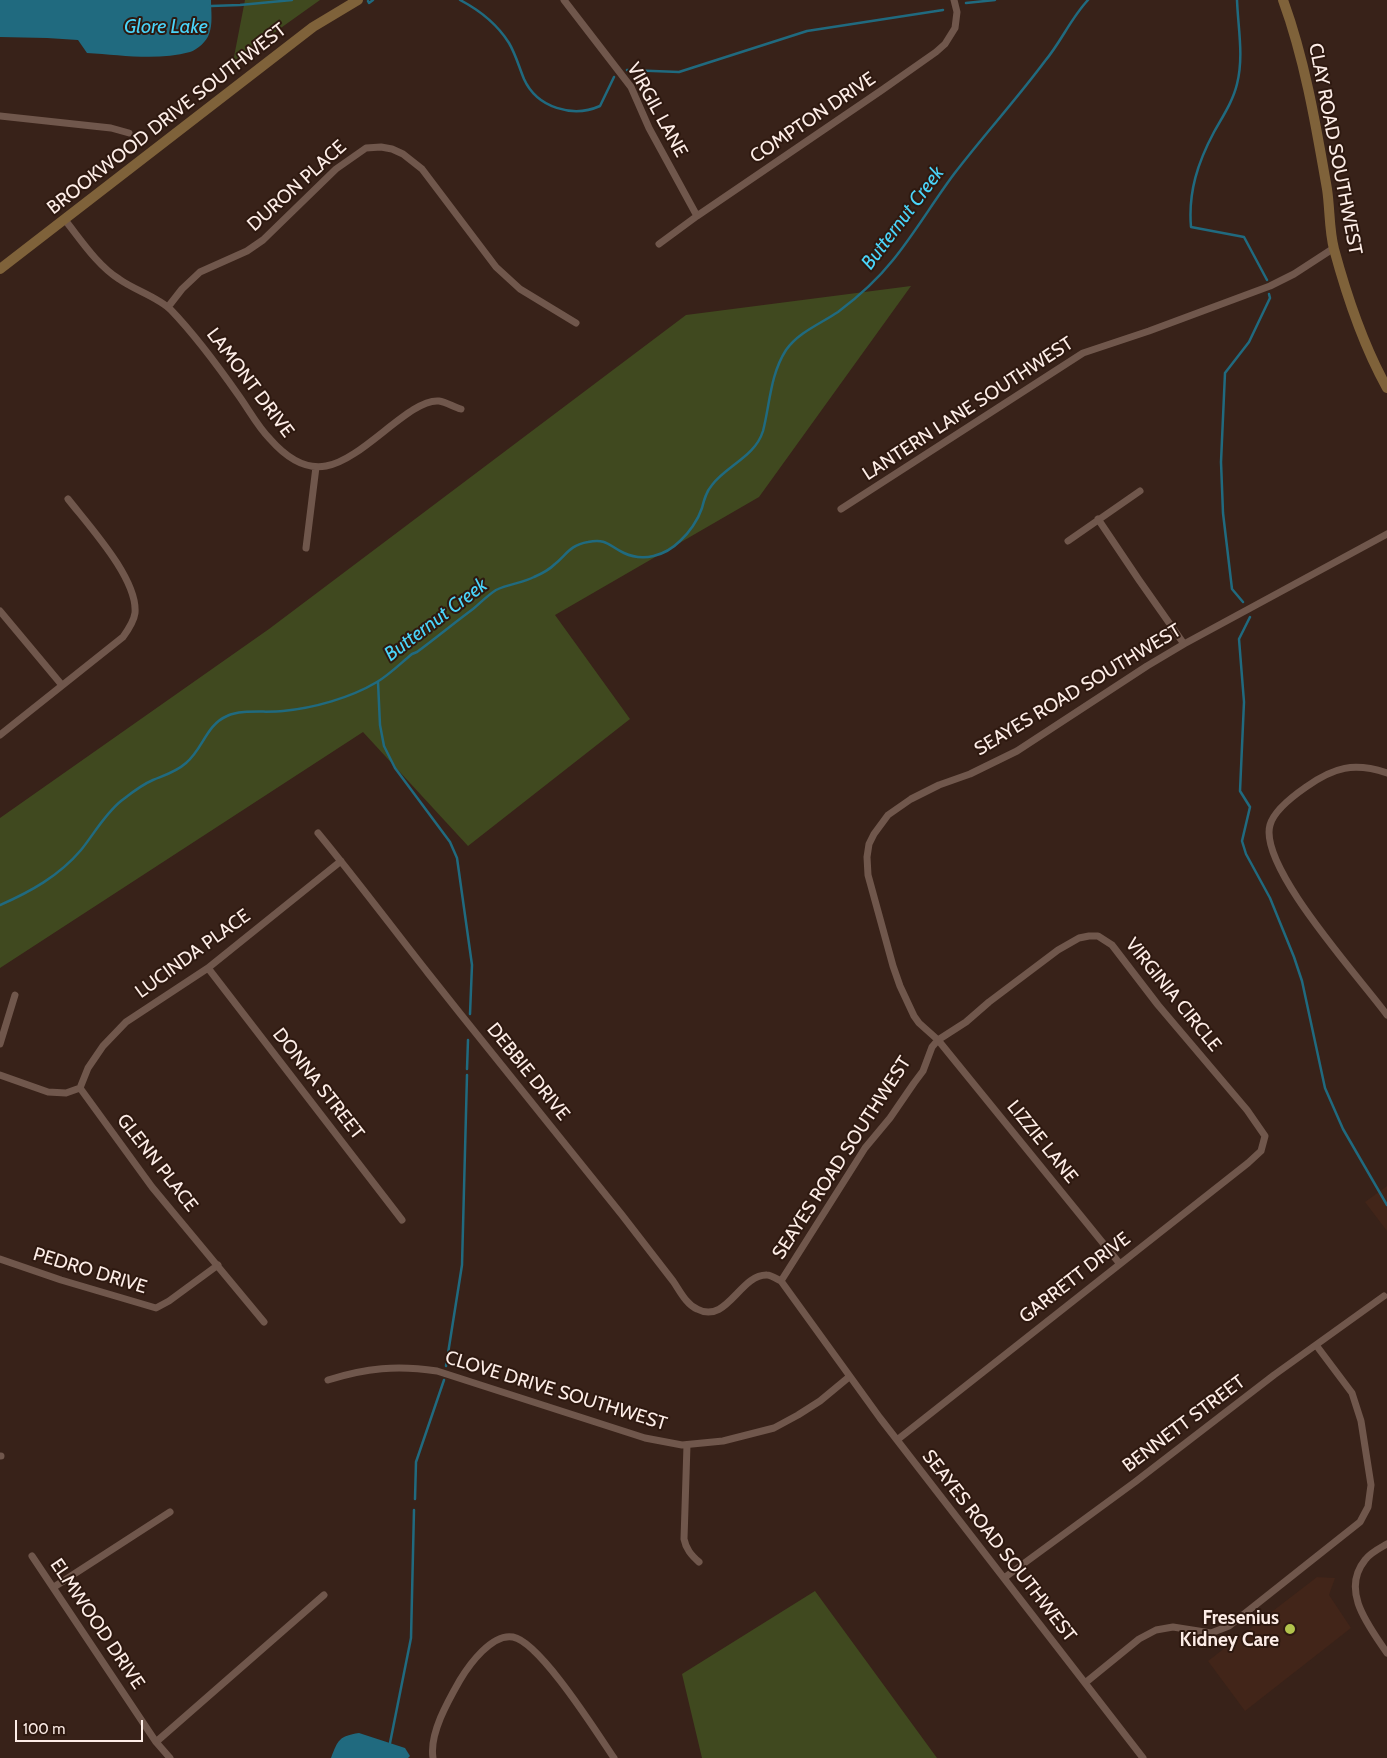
<!DOCTYPE html>
<style>
body{margin:0}
#map{position:relative;width:1387px;height:1758px;overflow:hidden;background:#382219;font-family:Cabin,sans-serif}
canvas{display:block}
.scale{position:absolute;left:15px;top:1720px;width:128px;height:22px;box-sizing:border-box;border:2px solid #fdede7;border-top:0;padding-left:6px;font-size:15px;line-height:18px;white-space:nowrap;color:#fdede7;-webkit-text-stroke:4px #2e1910;paint-order:stroke}
</style>
<div id="map">
<canvas width="1387" height="1758"></canvas>
<div class="scale">100 m</div>
</div>
<script>
const c = document.querySelector('canvas').getContext('2d');
c.lineJoin = 'round';
function fill(path, color) {
  c.fillStyle = color;
  c.fill(path, 'evenodd');
}
function trace(path, color, width, dash) {
  c.strokeStyle = color;
  c.lineWidth = width;
  c.lineCap = dash ? 'butt' : 'round';
  c.setLineDash(dash || []);
  c.stroke(path);
}
function write(font, color, halo, rows, align = 'center') {
  c.font = font + ' Cabin,sans-serif';
  c.lineWidth = 4;
  c.setLineDash([]);
  c.textBaseline = 'middle';
  c.strokeStyle = halo;
  c.fillStyle = color;
  for (const [text, x, y, turn = 0] of rows) {
    c.save();
    c.translate(x, y);
    c.rotate((+turn || 0) * Math.PI / 180);
    c.textAlign = isNaN(turn) ? turn : align;
    if (halo) c.strokeText(text, 0, 0);
    c.fillText(text, 0, 0);
    c.restore();
  }
}
const built = new Path2D(`
 M 1387,1186 L 1387,1231 L 1365,1202 Z
 M 1317,1577 L 1335,1578 L 1329,1595 L 1351,1628 L 1245,1711 L 1208,1661 Z`);
const green = new Path2D(`
 M 245,0 L 320,0 L 233,62 Z
 M 911,286 L 759,497 L 555,615 L 630,719 L 468,846 L 363,732 L 0,968 L 0,818 L 269,629 L 686,315 Z
 M 815,1591 L 937,1758 L 702,1758 L 682,1674 Z`);
const water = new Path2D(`
 M 0,0 L 211,0 C 211,11 213,24 209,34 C 207,41 197,50 190,52 C 158,61 120,55 87,53 L 78,40 L 47,38 L 0,37 Z
 M 359,1733 L 405,1748 L 410,1756 L 408,1758 L 331,1758 C 338,1740 339,1736 359,1733 Z`);
const stream = new Path2D(`
 M 460,0 C 481,11 497,24 509,43 C 516,55 519,67 524,79 C 537,108 573,118 600,106 L 614,77
 M 1237,0 C 1238,28 1244,56 1237,84 C 1233,101 1223,116 1214,132 C 1198,162 1188,192 1191,227 L 1244,237 L 1267,280
 M 368,1 L 369,3 L 373,0
 M 966,3 L 995,0
 M 211,6 L 240,5 L 292,0
 M 627,70 L 679,72 L 807,31 L 943,10
 M 1243,602 L 1232,589 L 1223,513 L 1221,462 L 1225,373 L 1249,342 L 1270,298 L 1269,294
 M 1250,617 L 1239,639 L 1244,702 L 1240,791 L 1250,807 L 1242,841 L 1246,854 L 1270,898 L 1294,957 L 1302,981 L 1325,1088 L 1343,1129 L 1387,1205
 M 378,682 L 380,725 L 384,746 L 395,768 L 450,842 L 457,858 L 472,965 L 470,1014
 M 0,905 C 30,892 59,876 81,850 C 94,834 104,815 121,801 C 130,794 141,785 153,780 C 165,775 176,772 186,763 C 203,749 206,725 227,716 C 242,709 266,713 283,711 C 314,708 350,698 377,682 C 389,675 401,663 412,654 L 417,652 C 436,638 454,623 473,609 C 480,603 488,595 496,590 C 508,584 523,583 534,577 C 541,574 550,569 555,564 C 567,554 570,545 588,542 C 607,538 609,546 624,553 C 643,562 665,556 680,541 C 689,533 698,520 702,508 C 704,500 706,492 712,485 C 726,466 755,457 763,431 C 770,404 770,375 786,350 C 799,332 820,324 838,312 C 858,297 877,280 893,260 C 915,233 933,202 954,174 C 983,136 1016,100 1045,61 C 1061,42 1071,18 1088,0
 M 467,1069 L 468,1040
 M 446,1366 L 462,1265 L 467,1075
 M 415,1499 L 416,1462 L 444,1380
 M 390,1743 L 411,1638 L 414,1510`);
const street = new Path2D(`
 M 564,0 L 631,87 L 649,128 L 697,216
 M 0,116 L 111,128 L 129,133
 M 65,220 C 81,240 97,265 119,279 C 134,290 158,297 171,310 C 196,336 218,366 239,396 C 249,410 258,427 270,439 C 284,455 304,470 326,466 C 363,460 410,398 439,401 C 446,402 454,407 461,409
 M 659,244 L 697,216 L 882,90 L 936,52 L 945,44 L 955,28 L 957,12 L 954,0
 M 168,307 L 182,289 L 200,272 L 247,251 L 263,240 L 336,169 L 366,148 L 381,147 L 392,149 L 403,154 L 422,169 L 496,267 L 520,289 L 576,323
 M 841,509 L 1083,353 L 1149,331 L 1270,286 L 1294,274 L 1334,248
 M 1098,519 L 1139,580 L 1184,644
 M 1068,541 L 1140,491
 M 306,548 L 316,467
 M 0,611 L 61,684
 M 0,735 L 123,637 C 128,630 134,621 135,613 C 138,579 89,526 68,499
 M 1387,773 C 1354,762 1334,767 1306,787 C 1293,796 1274,810 1270,825 C 1258,867 1361,979 1387,1015
 M 318,833 C 356,879 391,926 428,973 C 492,1054 557,1134 622,1215 C 639,1237 656,1259 673,1281 C 680,1291 686,1304 697,1309 C 727,1325 740,1274 767,1275 C 771,1275 777,1279 781,1281
 M 208,968 L 402,1220
 M 0,1044 L 15,995
 M 0,1075 L 48,1092 L 66,1093 L 80,1088
 M 80,1088 L 88,1068 L 103,1046 L 126,1022 L 208,968 L 341,861
 M 80,1088 L 152,1187 L 264,1322
 M 0,1259 L 61,1280 L 156,1308 L 169,1301 L 218,1265
 M 1120,1264 L 938,1040 L 919,1023 L 914,1016 L 900,986 L 893,966 L 868,875 L 867,857 L 869,844 L 874,834 L 888,815 L 911,799 L 939,785 L 970,774 L 1017,751 L 1147,666 L 1184,644 L 1387,534
 M 781,1281 L 865,1148 L 890,1118 L 914,1083 L 923,1071 L 932,1047 L 938,1040 L 966,1022 L 989,1002 L 1058,950 L 1079,938 L 1089,936 L 1098,936 L 1112,945 L 1158,1005 L 1247,1110 L 1265,1136 L 1261,1151 L 1248,1163 L 897,1440
 M 781,1281 L 880,1418 L 1143,1758
 M 328,1380 C 366,1368 397,1365 437,1371 L 645,1438 L 682,1445 L 723,1441 L 774,1428 L 798,1415 L 820,1401 L 849,1377
 M 687,1445 L 684,1539 C 686,1549 691,1555 699,1562
 M 0,1456 L 1,1456
 M 1387,1544 C 1380,1548 1370,1553 1365,1560 C 1340,1591 1369,1626 1387,1653
 M 32,1556 L 156,1742 L 170,1758
 M 1004,1578 L 1135,1482 L 1274,1375 L 1384,1296
 M 54,1587 L 170,1512
 M 1085,1683 L 1139,1639 L 1156,1630 L 1173,1627 L 1211,1633 L 1229,1626 L 1360,1522 L 1368,1507 L 1371,1485 L 1361,1421 L 1352,1393 L 1316,1345
 M 156,1742 L 324,1595
 M 433,1758 C 429,1734 448,1701 460,1680 C 469,1665 492,1633 513,1637 C 540,1642 597,1733 614,1758`);
const secondary = new Path2D(`
 M 1283,0 C 1305,60 1316,126 1327,189 C 1330,208 1329,230 1334,249 C 1347,297 1363,345 1387,388
 M 0,269 L 313,27 L 358,0`);
const markers = [
 [1290,1629,6,"#b2c34c"]
];
const streetNames = [
 ["VIRGIL LANE",657,110,61],
 ["COMPTON DRIVE",813,118,-34],
 ["BROOKWOOD DRIVE SOUTHWEST",167,119,-38],
 ["CLAY ROAD SOUTHWEST",1335,149,79],
 ["DURON PLACE",297,186,-42],
 ["LAMONT DRIVE",250,383,53],
 ["LANTERN LANE SOUTHWEST",968,409,-33],
 ["SEAYES ROAD SOUTHWEST",1078,690,-31],
 ["LUCINDA PLACE",193,954,-36],
 ["VIRGINIA CIRCLE",1173,995,51],
 ["DEBBIE DRIVE",528,1072,51],
 ["DONNA STREET",318,1084,52],
 ["LIZZIE LANE",1042,1142,51],
 ["SEAYES ROAD SOUTHWEST",842,1158,-57],
 ["GLENN PLACE",157,1163,52],
 ["PEDRO DRIVE",90,1271,17],
 ["GARRETT DRIVE",1075,1278,-38],
 ["CLOVE DRIVE SOUTHWEST",556,1391,17],
 ["BENNETT STREET",1184,1424,-37],
 ["SEAYES ROAD SOUTHWEST",999,1546,52],
 ["ELMWOOD DRIVE",97,1624,56]
];
const poiNames = [
 ["Fresenius",1279,1618],
 ["Kidney Care",1279,1640]
];
const waterNames = [
 ["Glore Lake",166,27],
 ["Butternut Creek",903,218,-53],
 ["Butternut Creek",436,620,-37]
];
fill(built, '#422519');
fill(green, '#40491f');
fill(water, '#206a7f');
trace(stream, '#206a7f', 2.5);
trace(street, '#70574c', 7);
trace(secondary, '#7f623a', 10);
for (const [x, y, r, color] of markers) {
  const dot = new Path2D();
  dot.arc(x, y, r, 0, 2 * Math.PI);
  c.fillStyle = color;
  c.fill(dot);
  trace(dot, '#2e1910', 2);
}
write('19px', '#fdede7', '#2e1910', streetNames);
write('bold 19px', '#fdede7', '#2e1910', poiNames, 'right');
write('italic 20px', '#4ad4f9', '#2e1910', waterNames);
</script>
